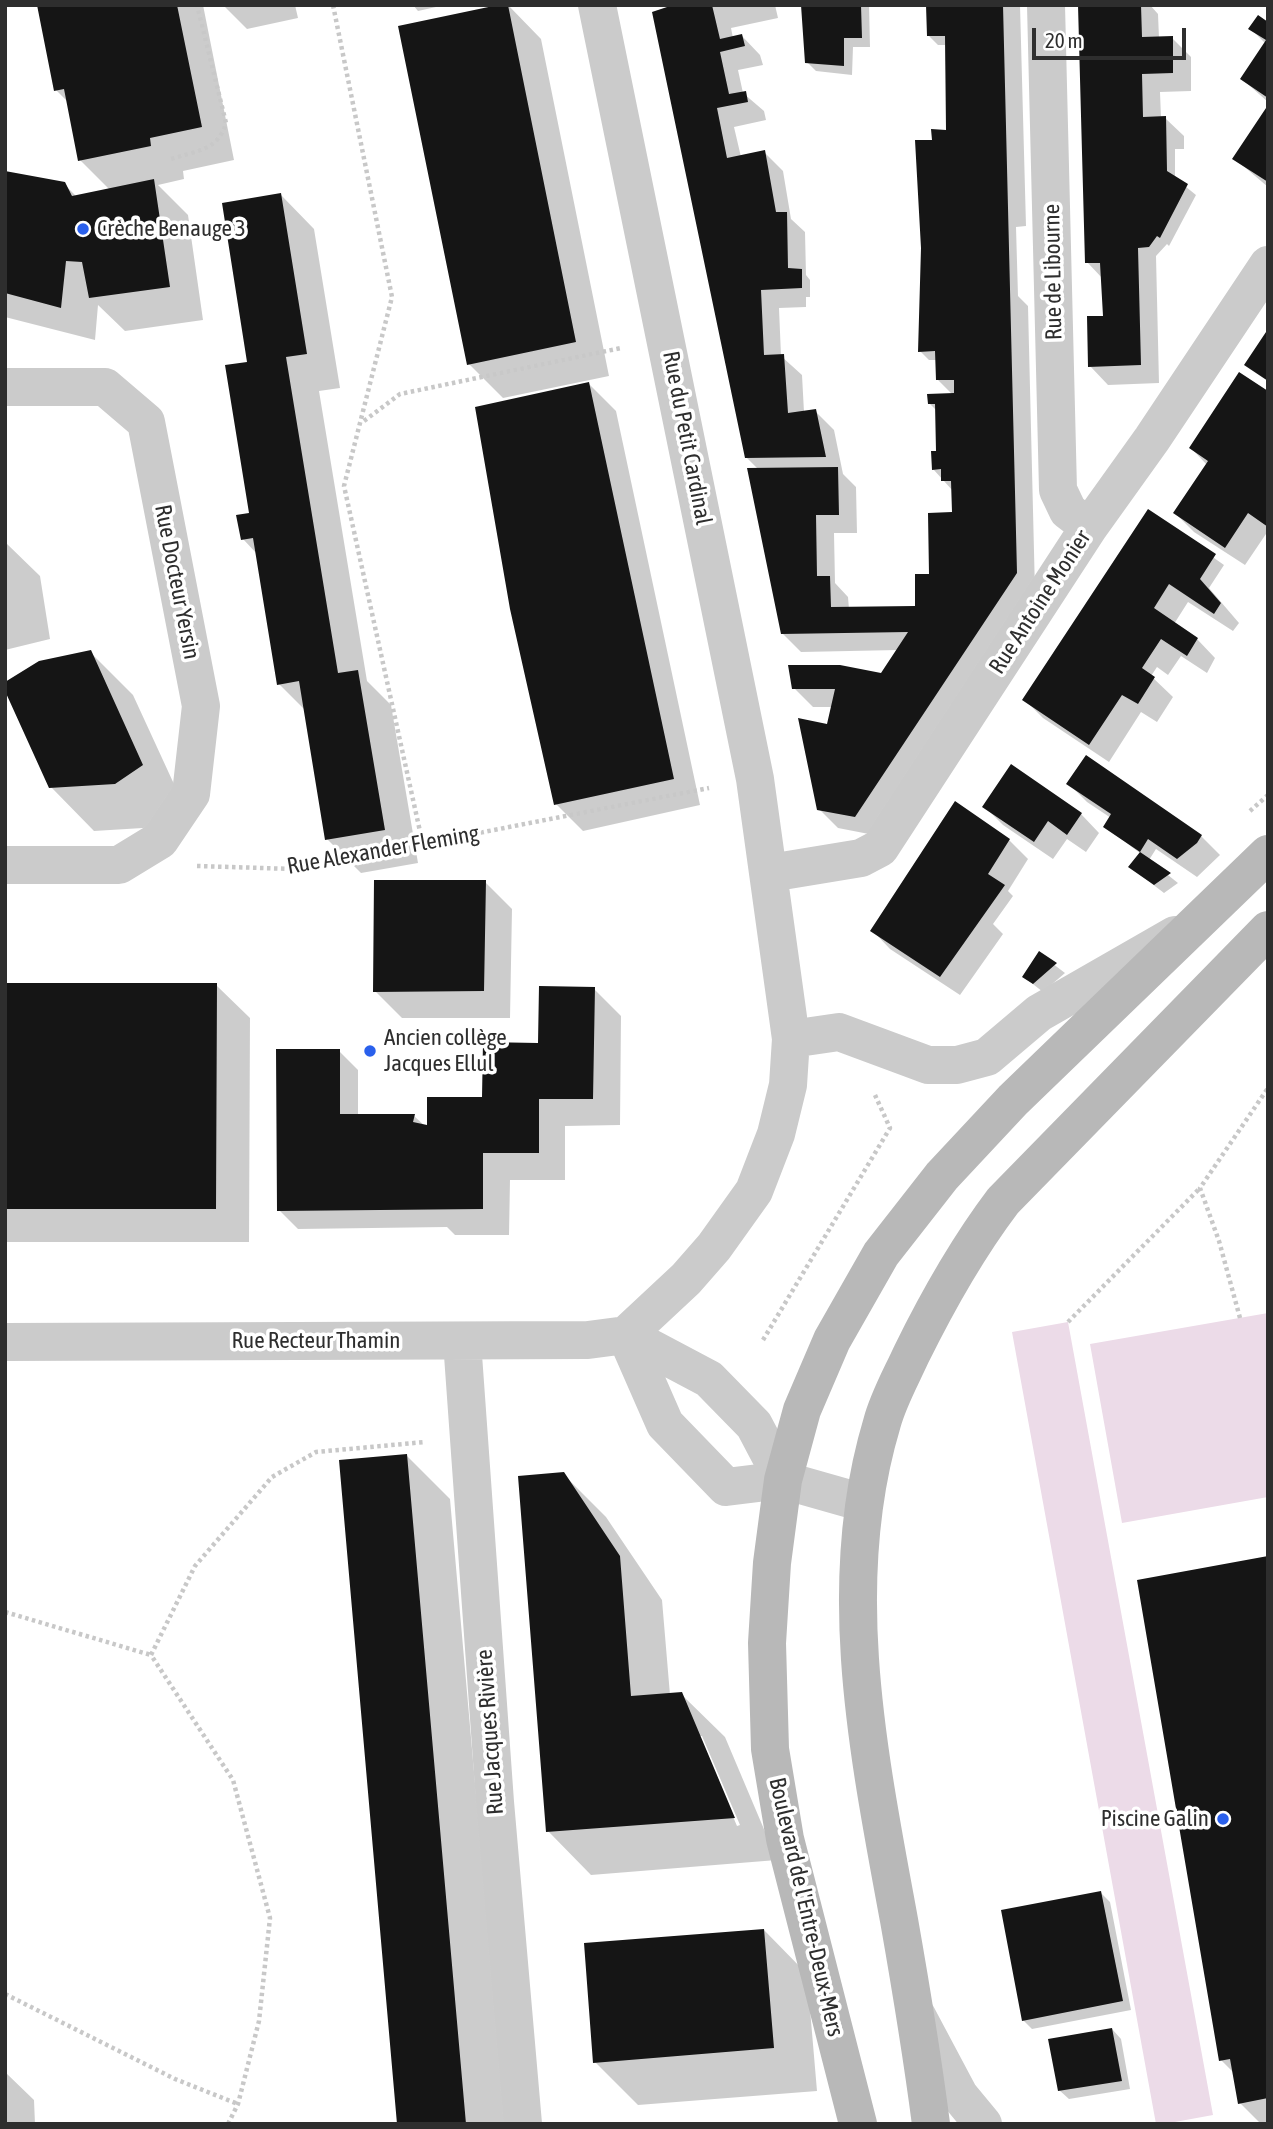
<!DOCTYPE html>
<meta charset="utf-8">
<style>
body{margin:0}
#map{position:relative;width:1273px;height:2129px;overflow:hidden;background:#fff;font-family:"Asap Condensed",sans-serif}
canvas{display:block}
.frame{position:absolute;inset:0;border:7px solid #2e2e2e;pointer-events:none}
.scale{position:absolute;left:1032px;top:28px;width:154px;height:32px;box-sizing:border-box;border:4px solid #2e2e2e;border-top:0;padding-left:9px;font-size:21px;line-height:24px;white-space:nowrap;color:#2e2e2e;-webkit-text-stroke:5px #fff;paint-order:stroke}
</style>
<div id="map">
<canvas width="1273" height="2129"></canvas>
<div class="frame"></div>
<div class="scale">20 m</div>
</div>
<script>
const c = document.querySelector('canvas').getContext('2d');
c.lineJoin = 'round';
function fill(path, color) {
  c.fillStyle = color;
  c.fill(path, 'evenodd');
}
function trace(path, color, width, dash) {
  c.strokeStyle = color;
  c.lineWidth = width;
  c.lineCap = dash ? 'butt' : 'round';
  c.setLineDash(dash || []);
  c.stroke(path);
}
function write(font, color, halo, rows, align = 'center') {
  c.font = font + ' "Asap Condensed",sans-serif';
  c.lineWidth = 7;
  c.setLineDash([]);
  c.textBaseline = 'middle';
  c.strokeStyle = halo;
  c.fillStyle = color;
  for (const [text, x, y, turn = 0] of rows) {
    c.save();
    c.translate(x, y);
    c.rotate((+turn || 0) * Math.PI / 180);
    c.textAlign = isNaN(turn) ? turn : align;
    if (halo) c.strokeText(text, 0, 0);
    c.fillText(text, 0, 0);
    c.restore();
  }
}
const green = new Path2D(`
 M 1268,1313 L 1268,1497 L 1122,1523 L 1090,1344 Z
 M 1068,1322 L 1213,2115 L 1164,2124 L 1156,2124 L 1012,1332 Z`);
const shadow = new Path2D(`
 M 38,5 L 203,5 L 234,160 L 183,171 L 184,179 L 158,185 L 188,215 L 203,320 L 125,331 L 98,305 L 95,340 L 5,317 L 5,173 L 64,184 L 77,197 L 110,190 L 80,160 L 69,103 L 56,90 Z
 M 223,5 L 295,5 L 298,18 L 247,29 Z
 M 413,5 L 445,5 L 418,11 Z
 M 508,5 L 541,39 L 609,376 L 503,398 L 469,364 Z
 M 675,5 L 775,5 L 778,18 L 731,28 L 733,38 L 742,36 L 760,55 L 763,65 L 738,70 L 743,93 L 764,111 L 766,120 L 734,127 L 741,157 L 764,152 L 783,171 L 791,219 L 805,232 L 806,275 L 810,280 L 810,297 L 806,297 L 806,307 L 779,308 L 781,356 L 802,375 L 804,412 L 815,411 L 834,430 L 843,474 L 856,487 L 857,533 L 834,533 L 835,583 L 848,597 L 849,609 L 917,608 L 954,514 L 953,491 L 933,469 L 938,453 L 937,411 L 929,403 L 953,395 L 938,380 L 937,360 L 929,360 L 920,351 L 920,288 L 925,288 L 934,142 L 948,131 L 945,45 L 938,45 L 929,36 L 928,5 L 1020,5 L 1026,226 L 1016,227 L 1018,296 L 1028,306 L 1035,592 L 874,835 L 838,828 L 819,809 L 832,707 L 813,707 L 794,688 L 882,675 L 898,650 L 801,652 L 782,633 L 758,469 L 746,457 Z
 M 803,5 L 869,5 L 870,47 L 853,47 L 852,75 L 816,71 L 807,62 Z
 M 1080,5 L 1150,5 L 1158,14 L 1159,38 L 1172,38 L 1191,57 L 1191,91 L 1160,92 L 1161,118 L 1165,118 L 1184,136 L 1184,149 L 1175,149 L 1175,178 L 1196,195 L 1169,246 L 1167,244 L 1156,256 L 1159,383 L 1108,385 L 1090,366 L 1105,317 L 1103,279 L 1087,262 Z
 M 1268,24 L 1268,102 L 1242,79 L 1266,44 L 1251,29 Z
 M 1268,110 L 1268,187 L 1234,158 Z
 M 281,195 L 314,229 L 340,388 L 319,391 L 367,681 L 391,705 L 418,863 L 361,873 L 327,839 L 306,711 L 279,684 L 257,554 L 243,539 L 251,514 L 249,364 Z
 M 589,384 L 616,411 L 700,805 L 583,831 L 556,804 Z
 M 1268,392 L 1268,531 L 1245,565 L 1194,532 L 1175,513 L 1207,465 L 1191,448 Z
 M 1149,512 L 1224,565 L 1209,588 L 1239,623 L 1233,631 L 1188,602 L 1174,624 L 1197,639 L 1215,658 L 1207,673 L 1181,656 L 1168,675 L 1157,667 L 1151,676 L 1173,697 L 1157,722 L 1141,712 L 1109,762 L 1043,718 L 1025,700 Z
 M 5,542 L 40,576 L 50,639 L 5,650 Z
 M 90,652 L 133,695 L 185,808 L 159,827 L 94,831 L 51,787 Z
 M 1069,784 L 1201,836 L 1220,855 L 1197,877 L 1156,849 L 1149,860 L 1178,883 L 1164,893 L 1130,867 L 1140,853 L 1105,827 L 1111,818 L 1087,802 Z
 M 956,803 L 1009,840 L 1028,859 L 1008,891 L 1013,896 L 993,924 L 1003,934 L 960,995 L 890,949 L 872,930 Z
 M 985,807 L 1081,814 L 1099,833 L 1086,852 L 1067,839 L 1053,859 L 1003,825 Z
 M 485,882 L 512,909 L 510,1018 L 402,1018 L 375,991 Z
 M 1040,954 L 1065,973 L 1043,992 L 1024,977 Z
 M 5,985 L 216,985 L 250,1018 L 249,1242 L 5,1242 Z
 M 594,989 L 621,1016 L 620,1125 L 565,1126 L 565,1180 L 510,1180 L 509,1235 L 455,1235 L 447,1227 L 298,1229 L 279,1210 L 339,1051 L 358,1070 L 358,1116 L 414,1116 L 425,1126 L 484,1099 Z
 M 407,1456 L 450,1499 L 505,2124 L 398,2124 Z
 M 563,1474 L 606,1517 L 662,1600 L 670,1695 L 681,1694 L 725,1737 L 777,1860 L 591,1875 L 548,1831 ZM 699,1736 L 702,1736 L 740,1825 L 737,1826 Z
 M 1268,1558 L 1268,2124 L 1261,2124 L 1240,2103 L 1235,2074 L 1221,2060 Z
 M 1101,1893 L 1110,1902 L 1131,2010 L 1032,2029 L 1023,2020 Z
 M 764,1930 L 807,1974 L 817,2091 L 638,2105 L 595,2062 Z
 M 1112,2029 L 1121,2039 L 1130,2089 L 1069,2099 L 1059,2090 Z
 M 5,2072 L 34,2100 L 35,2124 L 5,2124 Z`);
const building = new Path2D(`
 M 37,5 L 177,5 L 202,127 L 150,138 L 151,146 L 78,161 L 64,89 L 54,91 Z
 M 498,5 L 508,5 L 576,342 L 467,365 L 398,26 Z
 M 673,5 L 712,5 L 720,39 L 742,34 L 745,46 L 720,52 L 729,94 L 746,91 L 748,102 L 717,108 L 727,158 L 765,150 L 776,212 L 787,212 L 788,268 L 802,269 L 802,288 L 761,290 L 764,355 L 784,354 L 788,413 L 816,409 L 826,457 L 745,458 L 652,12 Z
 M 801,5 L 861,5 L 862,38 L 844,38 L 844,66 L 805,63 Z
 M 926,5 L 1003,5 L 1017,573 L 855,817 L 817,810 L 798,718 L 827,724 L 835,689 L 792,689 L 788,665 L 840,665 L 881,673 L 908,632 L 781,634 L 747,468 L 838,467 L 839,515 L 816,515 L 817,576 L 830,576 L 831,607 L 915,606 L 915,574 L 929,574 L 928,513 L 952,512 L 951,481 L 941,481 L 941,469 L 932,470 L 931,451 L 936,451 L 935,404 L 928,404 L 927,394 L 954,393 L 954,380 L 936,380 L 935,351 L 918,352 L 921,248 L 915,140 L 932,140 L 931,129 L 946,130 L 945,36 L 927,36 Z
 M 1078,5 L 1141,5 L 1142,37 L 1173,36 L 1173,73 L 1142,74 L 1143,117 L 1166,116 L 1167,171 L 1188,184 L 1160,238 L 1157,236 L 1149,247 L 1138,248 L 1141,365 L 1088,367 L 1087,316 L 1103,316 L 1100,263 L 1085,263 Z
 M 1258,15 L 1268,22 L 1268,98 L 1240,79 L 1266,40 L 1248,29 Z
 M 1268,105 L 1268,182 L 1232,159 Z
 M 5,171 L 65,182 L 72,196 L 154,179 L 170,287 L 89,298 L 82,262 L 66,261 L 61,308 L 5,293 Z
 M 281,193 L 307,354 L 286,357 L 338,673 L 358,670 L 385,830 L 325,840 L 299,681 L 277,685 L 253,538 L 241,540 L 236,515 L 249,513 L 225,365 L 247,362 L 222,203 Z
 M 1268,329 L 1268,381 L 1244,365 Z
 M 1239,372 L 1268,391 L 1268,527 L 1248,513 L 1225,548 L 1173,513 L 1208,461 L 1189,448 Z
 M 589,382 L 674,779 L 554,805 L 510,609 L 475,407 Z
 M 1148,509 L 1216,554 L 1200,579 L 1221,603 L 1214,614 L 1169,584 L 1154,608 L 1198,638 L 1187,656 L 1161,639 L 1142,668 L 1155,677 L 1138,704 L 1122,695 L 1089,745 L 1022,700 Z
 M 91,650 L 143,765 L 115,784 L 49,788 L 5,691 L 5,682 L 39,661 Z
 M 1086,755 L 1202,835 L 1197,843 L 1177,859 L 1148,839 L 1140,852 L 1103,827 L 1111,814 L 1066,784 Z
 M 1011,764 L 1082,813 L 1067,835 L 1048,821 L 1034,842 L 982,807 Z
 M 955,801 L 1010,839 L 988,874 L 1005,885 L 940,977 L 870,931 Z
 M 1140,852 L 1171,873 L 1154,885 L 1128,867 Z
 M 374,880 L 486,880 L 484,991 L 373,992 Z
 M 1039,951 L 1057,963 L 1033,984 L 1022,977 Z
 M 5,983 L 217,983 L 216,1209 L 5,1209 Z
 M 539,986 L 595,987 L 593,1099 L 539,1099 L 539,1153 L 483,1153 L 483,1209 L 277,1211 L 276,1049 L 340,1049 L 340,1114 L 415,1114 L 413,1122 L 427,1125 L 427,1097 L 482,1097 L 483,1042 L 538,1043 Z
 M 407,1454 L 466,2124 L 397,2124 L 339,1460 Z
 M 564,1472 L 620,1556 L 631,1696 L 682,1692 L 735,1818 L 546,1832 L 518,1476 Z
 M 1268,1556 L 1268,2098 L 1238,2104 L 1230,2059 L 1219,2061 L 1137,1580 Z
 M 1101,1891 L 1123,2001 L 1022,2021 L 1001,1910 Z
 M 764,1929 L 774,2048 L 593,2063 L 584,1943 Z
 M 1112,2028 L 1122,2081 L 1058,2091 L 1048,2039 Z`);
const path = new Path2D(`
 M 333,5 L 392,297 L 344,486 L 423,845
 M 171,159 C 195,151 218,151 226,123 L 197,5
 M 364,421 L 400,394 L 621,348
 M 1250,811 L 1268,795
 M 197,866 L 294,869 L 709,788
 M 1240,1318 L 1219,1241 L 1200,1188 L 1268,1088
 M 1068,1322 L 1200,1188
 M 763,1340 L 890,1128 L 875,1095
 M 5,1612 L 151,1655
 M 5,1994 L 175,2079 L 238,2104
 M 228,2124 L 238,2104 L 259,2021 L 270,1918 L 233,1780 L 151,1655 L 195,1566 L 272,1477 L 316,1452 L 425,1442`);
const minor = new Path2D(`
 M 597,5 L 755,779 L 791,1039 L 788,1085 L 776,1134 L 754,1191 L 714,1247 L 686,1279 L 626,1335
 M 1046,5 L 1058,490 L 1068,511 L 1089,527
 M 5,387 L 105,387 L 146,422 L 201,706 L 191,794 L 160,840 L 119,865 L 5,865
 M 770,873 L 861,858 L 880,848 L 1089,527 L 1152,439 L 1268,265
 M 791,1039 L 839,1032 L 928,1065 L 957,1065 L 987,1057 L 1039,1013 L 1175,935
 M 626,1335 L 665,1424 L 726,1487 L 783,1480 L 864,1503
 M 626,1335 L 709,1379 L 754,1425 L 783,1480
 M 462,1341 L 495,1802 L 523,2124
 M 5,1342 L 588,1340 L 626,1335
 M 917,2016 L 959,2095 L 983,2124`);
const secondary = new Path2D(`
 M 858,2124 L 785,1839 L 770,1749 L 767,1643 L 772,1563 L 783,1480 L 802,1410 L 832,1340 L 881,1254 L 942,1176 L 1013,1100 L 1268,854
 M 931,2124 C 922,2055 911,1988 899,1920 C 869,1757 833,1585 882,1423 C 888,1400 901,1377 911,1355 C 938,1300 966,1250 1003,1201 L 1268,930`);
const markers = [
 [83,229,7,"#2a60ec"],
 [370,1051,7,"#2a60ec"],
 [1223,1819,7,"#2a60ec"]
];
const poiNames = [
 ["Crèche Benauge 3",97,229],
 ["Ancien collège",384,1038],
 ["Jacques Ellul",384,1064],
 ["Piscine Galin",1209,1819,"right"]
];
const streetNames = [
 ["Rue de Libourne",1053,272,-91],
 ["Rue du Petit Cardinal",687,438,79],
 ["Rue Docteur Yersin",177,582,79],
 ["Rue Antoine Monier",1040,602,-57],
 ["Rue Alexander Fleming",383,850,-10],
 ["Rue Recteur Thamin",316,1341],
 ["Rue Jacques Rivière",490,1732,-94],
 ["Boulevard de l'Entre-Deux-Mers",806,1907,77]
];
fill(green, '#ecdbe8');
fill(shadow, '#0003');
fill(building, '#151515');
trace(path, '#c8c8c8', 4.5, [3.5, 3.5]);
trace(minor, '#cbcbcb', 38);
trace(secondary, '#b8b8b8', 38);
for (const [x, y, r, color] of markers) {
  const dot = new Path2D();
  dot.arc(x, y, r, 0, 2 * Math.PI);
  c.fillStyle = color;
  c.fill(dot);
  trace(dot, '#fff', 2.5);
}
write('23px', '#2e2e2e', '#fff', poiNames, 'left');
write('23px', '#2e2e2e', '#fff', streetNames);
</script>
